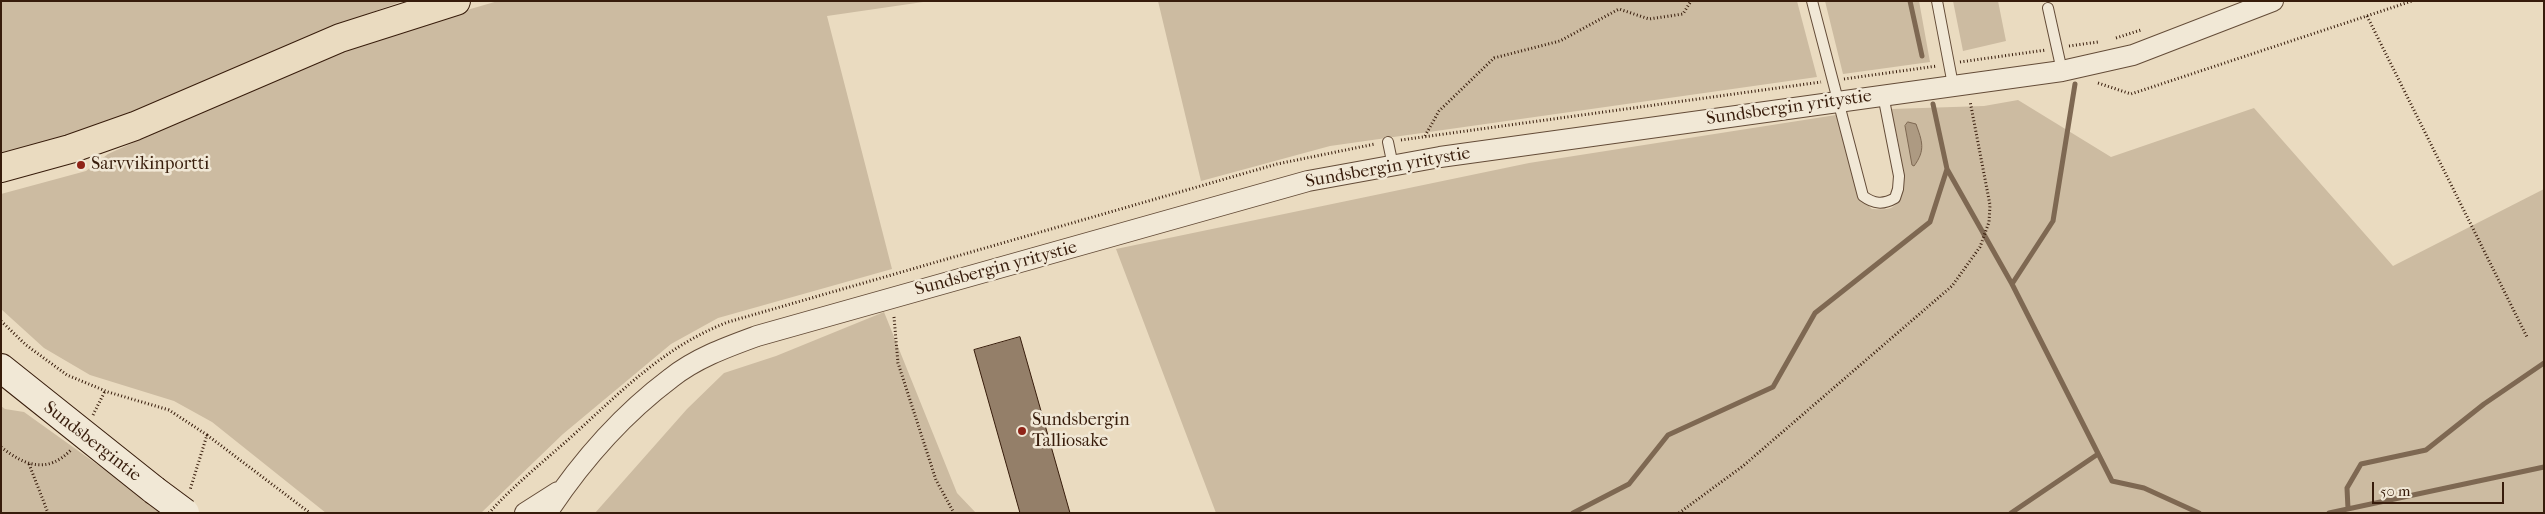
<!DOCTYPE html>
<style>
body{margin:0}
#map{position:relative;width:2545px;height:514px;overflow:hidden;background:#eadbc0;font-family:"IM FELL French Canon",serif}
canvas{display:block}
.frame{position:absolute;inset:0;border:2px solid #371c0b;pointer-events:none}
.scale{position:absolute;left:2372px;top:482px;width:132px;height:22px;box-sizing:border-box;border:2px solid #371c0b;border-top:0;padding-left:6px;font-size:15px;line-height:18px;white-space:nowrap;color:#371c0b;-webkit-text-stroke:4px #f1e8d6;paint-order:stroke}
</style>
<div id="map">
<canvas width="2545" height="514"></canvas>
<div class="frame"></div>
<div class="scale">50 m</div>
</div>
<script>
const c = document.querySelector('canvas').getContext('2d');
c.lineJoin = 'round';
function fill(path, color) {
  c.fillStyle = color;
  c.fill(path, 'evenodd');
}
function trace(path, color, width, dash) {
  c.strokeStyle = color;
  c.lineWidth = width;
  c.lineCap = dash ? 'butt' : 'round';
  c.setLineDash(dash || []);
  c.stroke(path);
}
function write(font, color, halo, rows, align = 'center') {
  c.font = font + ' "IM FELL French Canon",serif';
  c.lineWidth = 5;
  c.setLineDash([]);
  c.textBaseline = 'middle';
  c.strokeStyle = halo;
  c.fillStyle = color;
  for (const [text, x, y, turn = 0] of rows) {
    c.save();
    c.translate(x, y);
    c.rotate((+turn || 0) * Math.PI / 180);
    c.textAlign = isNaN(turn) ? turn : align;
    if (halo) c.strokeText(text, 0, 0);
    c.fillText(text, 0, 0);
    c.restore();
  }
}
const green = new Path2D(`
 M 1,1 L 403,1 L 315,33 L 95,129 L 1,157 Z
 M 498,1 L 930,1 L 827,16 L 892,269 L 718,318 L 671,344 L 563,434 L 481,513 L 326,513 L 212,422 L 174,401 L 90,375 L 44,348 L 1,309 L 1,194 L 86,171 L 108,154 L 310,63 L 405,28 Z
 M 1158,1 L 1797,1 L 1817,77 L 1330,146 L 1201,181 Z
 M 1825,1 L 1919,1 L 1930,62 L 1843,74 Z
 M 1953,1 L 1998,1 L 2006,41 L 1963,51 Z
 M 2018,100 L 2111,157 L 2254,108 L 2393,266 L 2544,189 L 2544,513 L 1216,513 L 1116,249 L 1529,163 L 1836,115 L 1860,198 L 1872,209 C 1877,209 1886,210 1891,208 C 1915,196 1895,130 1891,109 L 1984,106 Z
 M 884,312 L 957,493 L 976,513 L 595,513 L 687,409 L 724,373 L 776,356 Z
 M 1,406 L 5,409 L 24,412 L 161,510 L 159,513 L 1,513 Z`);
const water = new Path2D(`
 M 1908,122 L 1916,124 C 1922,141 1926,150 1914,166 L 1912,165 L 1905,126 Z`);
const stream = new Path2D(`
 M 1910,1 L 1922,56
 M 1947,169 L 2012,284 L 2112,481 L 2144,488 L 2199,513
 M 2012,284 L 2053,221 L 2075,84
 M 2348,509 L 2347,488 L 2361,464 L 2426,450 L 2484,404 L 2544,363
 M 1573,513 L 1629,484 L 1668,435 L 1773,387 L 1815,313 L 1930,222 L 1947,169 L 1933,104
 M 2011,513 L 2098,454
 M 2329,513 L 2544,467`);
const building = new Path2D(`
 M 1020,337 L 1070,513 L 1020,513 L 974,350 Z`);
const path = new Path2D(`
 M 2367,16 L 2527,337
 M 2116,38 L 2141,30
 M 2069,46 L 2098,42
 M 1960,62 L 2046,50
 M 1844,79 L 1937,66
 M 2098,83 L 2131,94 L 2412,1
 M 1425,136 L 1439,111 L 1494,58 L 1560,41 L 1619,9 L 1649,19 L 1683,14 L 1691,1
 M 1401,140 L 1821,82
 M 894,317 L 898,363 L 936,480 L 954,513
 M 1,321 L 26,345 L 67,375 L 108,392 L 169,410 L 207,435 L 190,490
 M 93,415 L 105,391
 M 207,435 L 310,513
 M 1,447 C 25,466 47,474 71,450
 M 29,464 L 48,513
 M 489,513 C 513,486 543,462 570,438 C 621,392 663,347 728,322 L 1277,164 L 1375,144
 M 1679,513 L 1743,466 L 1952,286 L 1980,247 L 1989,222 L 1990,205 L 1970,101`);
const service = new Path2D(`
 M 1812,1 L 1863,196 C 1874,204 1883,205 1895,198 L 1898,189 L 1899,176 L 1883,95
 M 1937,1 L 1953,85
 M 2048,8 L 2062,71
 M 1388,142 L 1393,166`);
const minor = new Path2D(`
 M 525,513 L 558,492
 M 547,513 C 580,463 623,414 671,378 C 696,358 727,347 757,336 L 1308,181 L 1440,157 L 2062,71 L 2133,55 L 2273,1`);
const secondary = new Path2D(`
 M 1,368 L 154,490`);
const motorway = new Path2D(`
 M 1,168 L 70,149 L 135,126 L 340,38 L 456,1`);
const secondaryBridge = new Path2D(`
 M 154,490 L 185,513`);
const markers = [
 [81,165,5,"#8f2418"],
 [1022,431,5,"#8f2418"]
];
const streetNames = [
 ["Sundsbergin yritystie",1789,108,-8],
 ["Sundsbergin yritystie",1388,168,-10],
 ["Sundsbergin yritystie",996,269,-15],
 ["Sundsbergintie",92,442,38]
];
const poiNames = [
 ["Sarvvikinportti",91,165],
 ["Sundsbergin",1032,421],
 ["Talliosake",1032,442]
];
fill(green, '#ccbba1');
fill(water, '#ad9a82');
trace(water, '#7e6852', 1);
trace(stream, '#7e6852', 5);
fill(building, '#947f69');
trace(building, '#371c0b', 1);
trace(service, '#644c38', 12);
trace(minor, '#644c38', 22);
trace(secondary, '#371c0b', 30);
trace(motorway, '#371c0b', 30);
trace(path, '#371c0b', 3, [1, 2.5]);
trace(service, '#f1e8d6', 10);
trace(minor, '#f1e8d6', 20);
trace(secondary, '#f1e8d6', 28);
trace(motorway, '#eadbc0', 28);
trace(secondaryBridge, '#371c0b', 30, []);
trace(secondaryBridge, '#f1e8d6', 28);
for (const [x, y, r, color] of markers) {
  const dot = new Path2D();
  dot.arc(x, y, r, 0, 2 * Math.PI);
  c.fillStyle = color;
  c.fill(dot);
  trace(dot, '#f1e8d6', 2);
}
write('18px', '#371c0b', '#f1e8d6', streetNames);
write('18px', '#371c0b', '#f1e8d6', poiNames, 'left');
</script>
